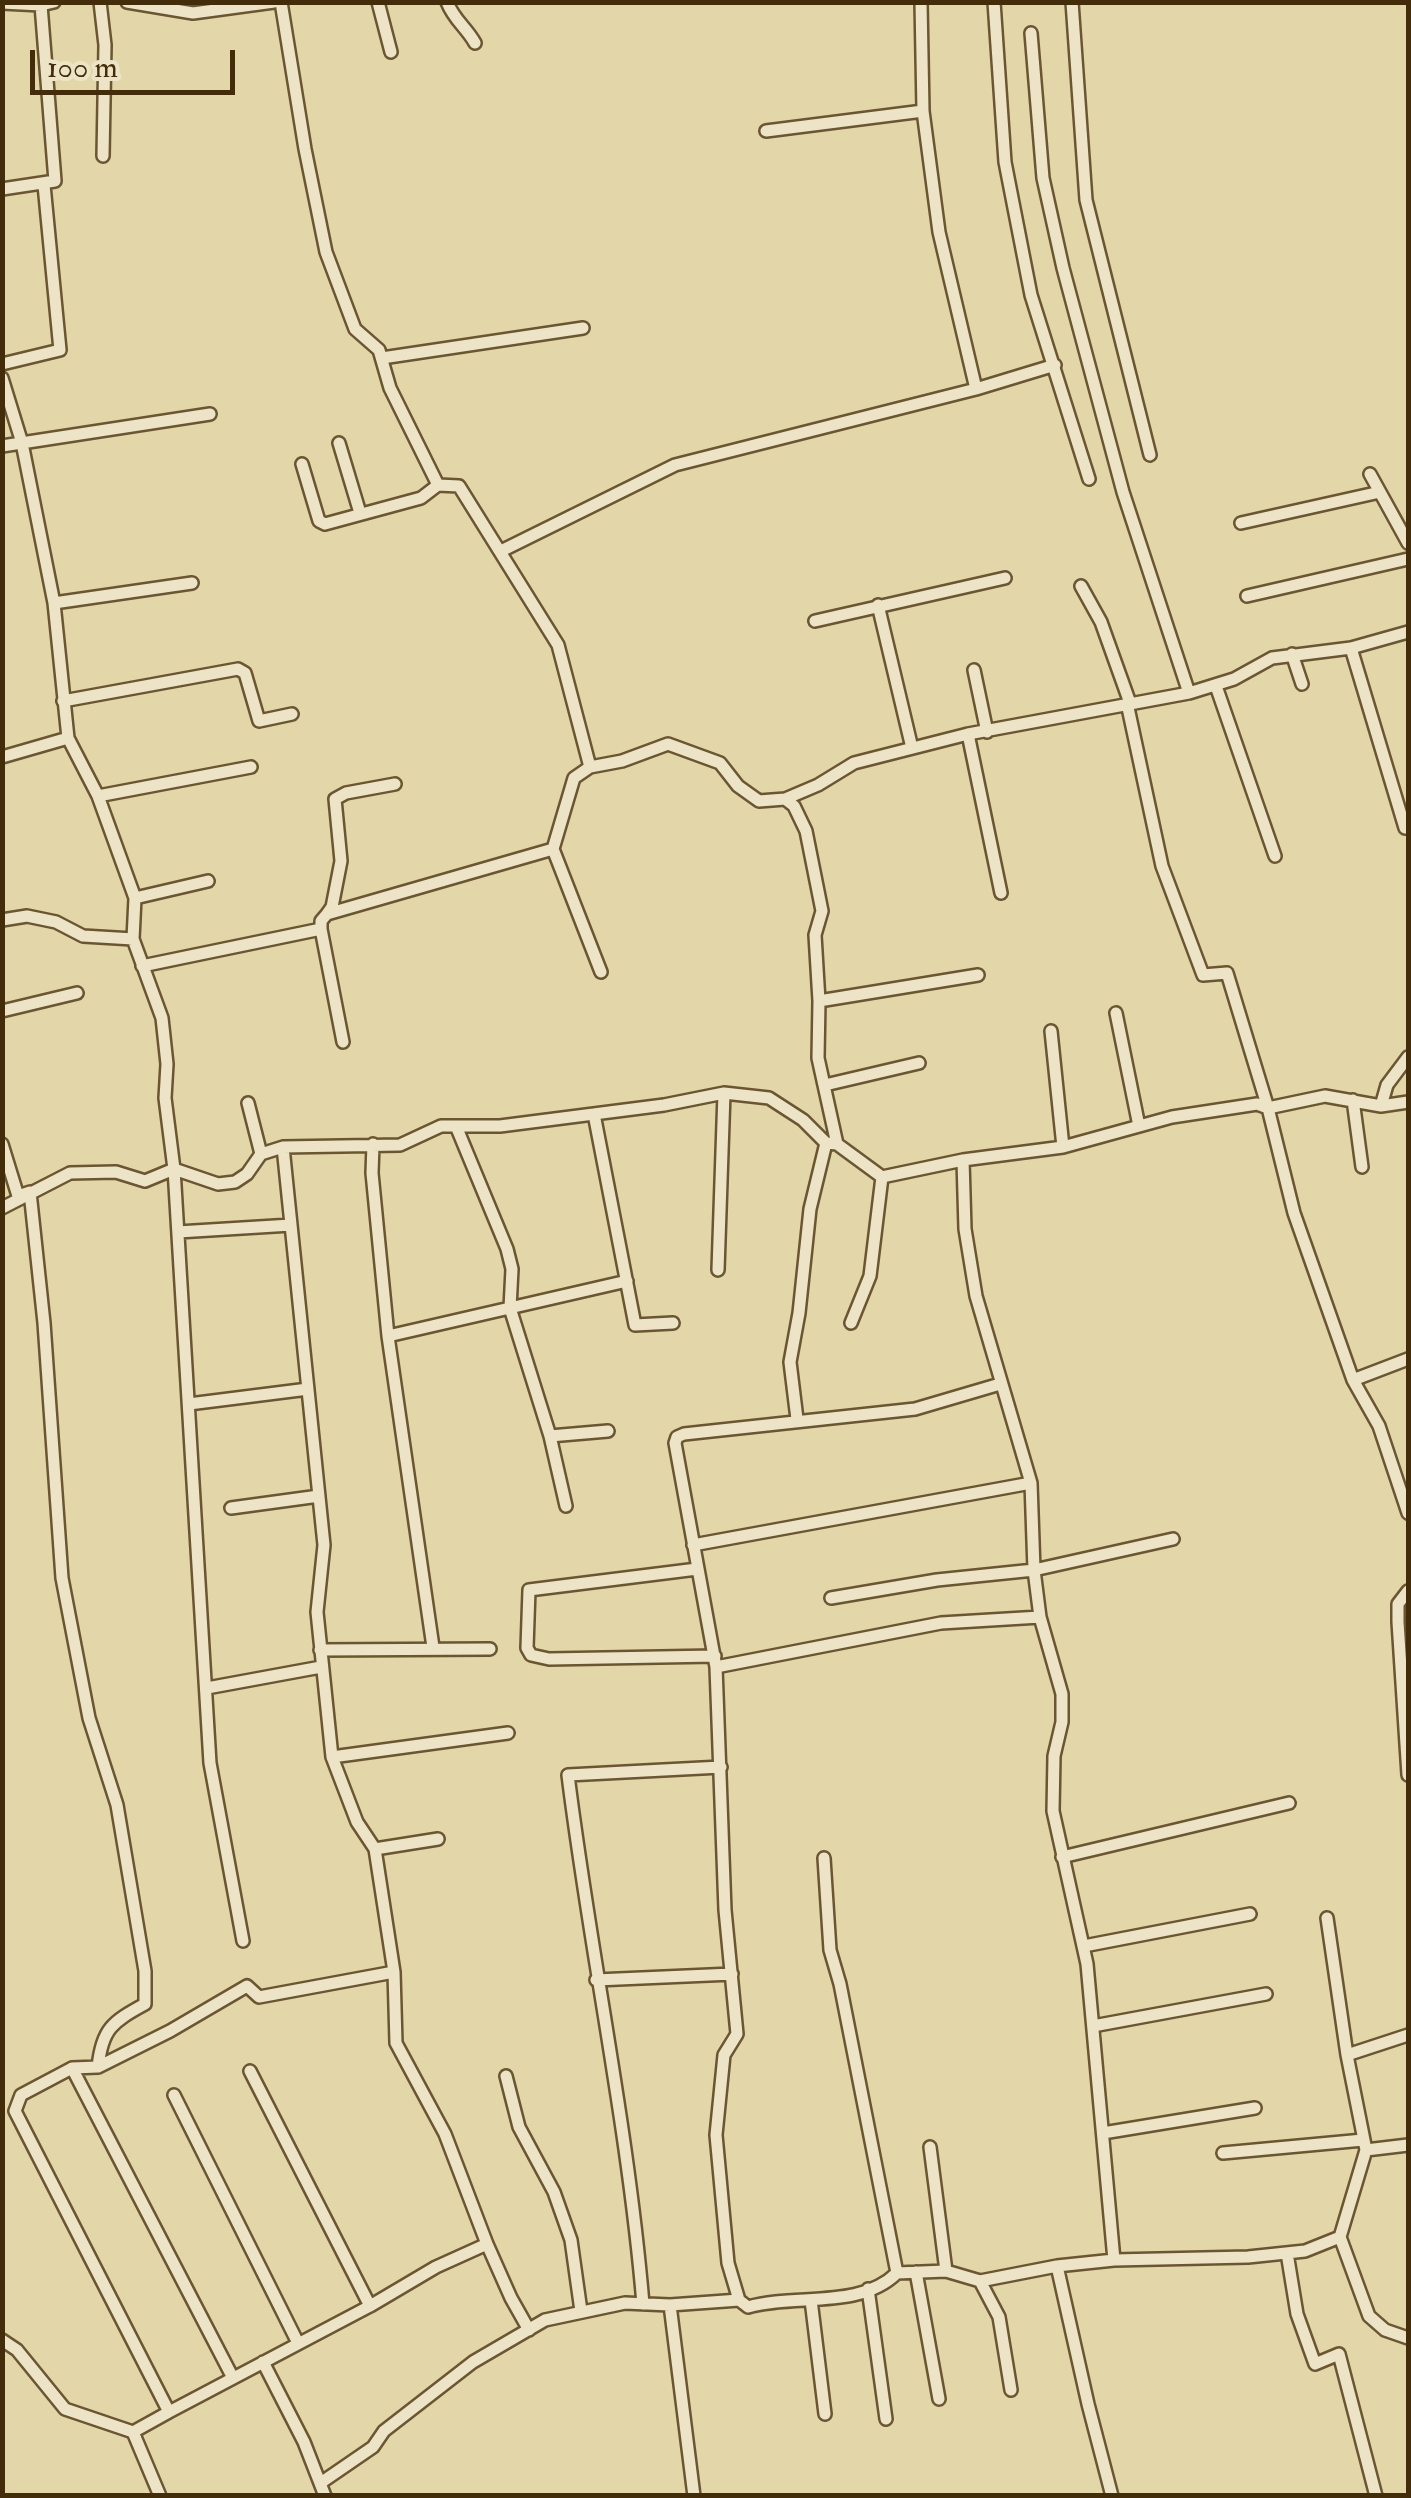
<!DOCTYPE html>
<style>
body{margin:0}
#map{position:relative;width:1411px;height:2498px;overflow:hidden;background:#e3d6a9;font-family:"IM FELL Double Pica",serif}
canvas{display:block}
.frame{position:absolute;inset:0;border:5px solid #432c0a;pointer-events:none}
.scale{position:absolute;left:30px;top:50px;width:205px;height:45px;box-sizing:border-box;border:5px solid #432c0a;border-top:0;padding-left:12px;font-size:30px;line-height:35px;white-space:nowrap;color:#432c0a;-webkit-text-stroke:8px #ede4c7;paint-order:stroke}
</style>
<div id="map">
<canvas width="1411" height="2498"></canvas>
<div class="frame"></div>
<div class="scale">100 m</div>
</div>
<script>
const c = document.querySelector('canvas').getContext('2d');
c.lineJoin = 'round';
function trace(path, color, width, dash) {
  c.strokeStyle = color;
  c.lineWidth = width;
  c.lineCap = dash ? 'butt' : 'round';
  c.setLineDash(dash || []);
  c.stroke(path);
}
const street = new Path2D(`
 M 100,2 L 105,45 L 103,156
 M 127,2 L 193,13 L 274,2
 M 281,2 L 305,149 L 326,252 L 355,329 L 379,350 L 390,388 L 438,485 L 459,486 L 558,645 L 590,767
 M 378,2 L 391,52
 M 447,2 C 454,20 466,27 475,43
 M 921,2 L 923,111 L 939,232 L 976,389
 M 994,2 L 1005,162 L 1031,295 L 1089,479
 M 1072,2 L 1086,200 L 1150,455
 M 2,3 L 41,5 L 54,2
 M 1031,33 L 1043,178 L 1063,268 L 1123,492 L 1189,693
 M 766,131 L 923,111
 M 2,189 L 55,181 L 41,5
 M 382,358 L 583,328
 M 2,364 L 60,350 L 44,185
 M 2,378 L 22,443 L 54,603 L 68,738 L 98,796 L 135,898 L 133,939 L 162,1018 L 167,1064 L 165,1098 L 174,1169 L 210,1763 L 243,1941
 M 339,443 L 360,513
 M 2,446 L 210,414
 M 302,464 L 319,521 L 325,524 L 421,498 L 438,485
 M 1370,474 L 1408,543
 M 1241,523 L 1380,492
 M 501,551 L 675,465 L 976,389 L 1055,365
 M 1081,586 L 1101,622 L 1130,703
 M 1247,596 L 1408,559
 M 54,603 L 192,583
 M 878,605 L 912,748
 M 815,621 L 1005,578
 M 1351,648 L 1405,828
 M 1292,654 L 1302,684
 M 974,670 L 987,732
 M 1216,686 L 1275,856
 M 63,701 L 238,669 L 245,673 L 259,721 L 292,714
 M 1127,703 L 1162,866 L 1203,975 L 1227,973 L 1268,1108 L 1294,1213 L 1353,1380 L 1379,1426 L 1408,1513
 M 968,734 L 1001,893
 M 2,757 L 68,738
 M 98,796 L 251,767
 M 785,799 L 794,806 L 806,831 L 822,911 L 815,935 L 819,1001 L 818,1058 L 837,1144
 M 553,849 L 601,972
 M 135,898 L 208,881
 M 327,914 L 332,907 L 341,861 L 335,799 L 346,793 L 395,784
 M 2,920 L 27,916 L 56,922 L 83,936 L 133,939
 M 142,966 L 321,929
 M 819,1001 L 978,975
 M 2,1011 L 77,993
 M 1116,1013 L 1139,1126
 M 1051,1031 L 1063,1147
 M 343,1042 L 321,929 L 321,921 L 327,914 L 553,849 L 574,778 L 590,767 L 622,761 L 668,744 L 720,763 L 738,786 L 759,801 L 785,799 L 818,785 L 854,763 L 968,734 L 1189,693 L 1234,679 L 1272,658 L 1351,648 L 1408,632
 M 825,1085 L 919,1063
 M 1353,1100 L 1362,1167
 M 248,1103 L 261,1154
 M 1381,1106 L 1387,1085 L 1408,1057
 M 594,1114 L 635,1325 L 673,1323
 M 456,1126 L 507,1249 L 512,1269 L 510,1308 L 550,1436 L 566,1506
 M 2,1144 L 18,1196 L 30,1192 L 44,1323 L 62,1578 L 89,1718 L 117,1805 L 145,1971 L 145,2004 C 112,2022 102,2029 98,2067
 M 373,1144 L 372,1173 L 388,1336 L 433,1647
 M 283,1147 L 324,1545 L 317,1612 L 332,1757 L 357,1822 L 375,1849 L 394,1972 L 396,2043 L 445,2134 L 487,2244 L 511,2298 L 529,2330
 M 963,1160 L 965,1229 L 976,1296 L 1031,1483 L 1034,1570 L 1040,1617 L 1062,1694 L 1062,1722 L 1054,1756 L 1053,1811 L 1087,1964 L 1114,2260
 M 2,1208 L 70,1173 L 116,1172 L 145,1181 L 174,1169 L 218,1184 L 235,1182 L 247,1174 L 261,1154 L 283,1147 L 400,1145 L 441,1126 L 500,1126 L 664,1105 L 724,1093 L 769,1098 L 803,1120 L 826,1143 L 837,1144 L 882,1177 L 963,1160 L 1063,1147 L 1172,1117 L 1257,1104 L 1268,1108 L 1325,1096 L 1381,1106 L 1408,1102
 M 178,1232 L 291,1225
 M 718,1270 L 724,1093
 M 851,1323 L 870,1276 L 882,1177
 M 388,1336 L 627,1281
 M 1353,1380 L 1408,1359
 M 189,1404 L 308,1389
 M 797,1419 L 790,1362 L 799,1313 L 810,1209 L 826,1143
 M 550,1436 L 608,1431
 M 231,1508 L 319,1496
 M 693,1545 L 1031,1483
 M 697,1569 L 529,1590 L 527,1648 L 531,1655 L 549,1659 L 715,1656
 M 1408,1591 L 1398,1604 L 1398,1622 L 1408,1775
 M 831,1598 L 937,1580 L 1034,1570 L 1173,1539
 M 320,1650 L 490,1649
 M 716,1667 L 941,1623 L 1040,1617
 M 207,1688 L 321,1667
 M 332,1757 L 508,1733
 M 375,1849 L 438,1839
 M 1062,1857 L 1289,1803
 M 824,1858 L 830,1950 L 840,1984 L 897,2273
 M 1327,1918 L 1347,2055 L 1366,2150 L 1340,2237 L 1369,2316 L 1385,2330 L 1408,2338
 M 1084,1946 L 1250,1914
 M 596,1980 L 732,1974
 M 1093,2026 L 1266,1994
 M 1347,2055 L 1408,2035
 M 72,2068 L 233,2378
 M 250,2071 L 370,2306
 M 506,2076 L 519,2127 L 554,2192 L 571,2240 L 581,2311
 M 174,2095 L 298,2343
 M 1103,2133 L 1255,2108
 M 930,2147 L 946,2271
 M 1366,2150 L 1408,2145
 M 1223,2153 L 1363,2140
 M 1287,2253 L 1297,2314 L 1315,2364 L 1339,2354 L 1376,2496
 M 1057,2266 L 1088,2404 L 1112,2496
 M 916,2272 L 939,2399
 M 980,2281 L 999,2317 L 1011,2390
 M 868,2289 L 886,2419
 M 739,2300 L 728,2263 L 716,2135 L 724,2055 L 737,2034 L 725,1910 L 716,1667 L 675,1443 L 677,1437 L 684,1434 L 915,1409 L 1000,1384
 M 811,2300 L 825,2414
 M 643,2304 C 628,2126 590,1952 568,1775 L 721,1767
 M 670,2305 L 694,2496
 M 2,2340 L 17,2350 L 65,2409 L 133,2432 L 169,2412 L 15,2111 L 21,2095 L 72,2068 L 98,2067 L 170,2031 L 247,1986 L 259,1997 L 394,1972
 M 263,2362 L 304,2442 L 325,2496
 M 169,2412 L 370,2306 L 436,2267 L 487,2244
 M 133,2432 L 160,2496
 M 322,2482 L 373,2447 L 384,2431 L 473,2362 L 545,2320 L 625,2303 L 670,2305 L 739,2300 L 748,2307 C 796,2293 859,2310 897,2273 L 946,2271 L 980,2281 L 1057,2266 L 1114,2260 L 1248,2257 L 1305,2251 L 1340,2237`);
trace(street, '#6b5632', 16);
trace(street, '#ede4c7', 11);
</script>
